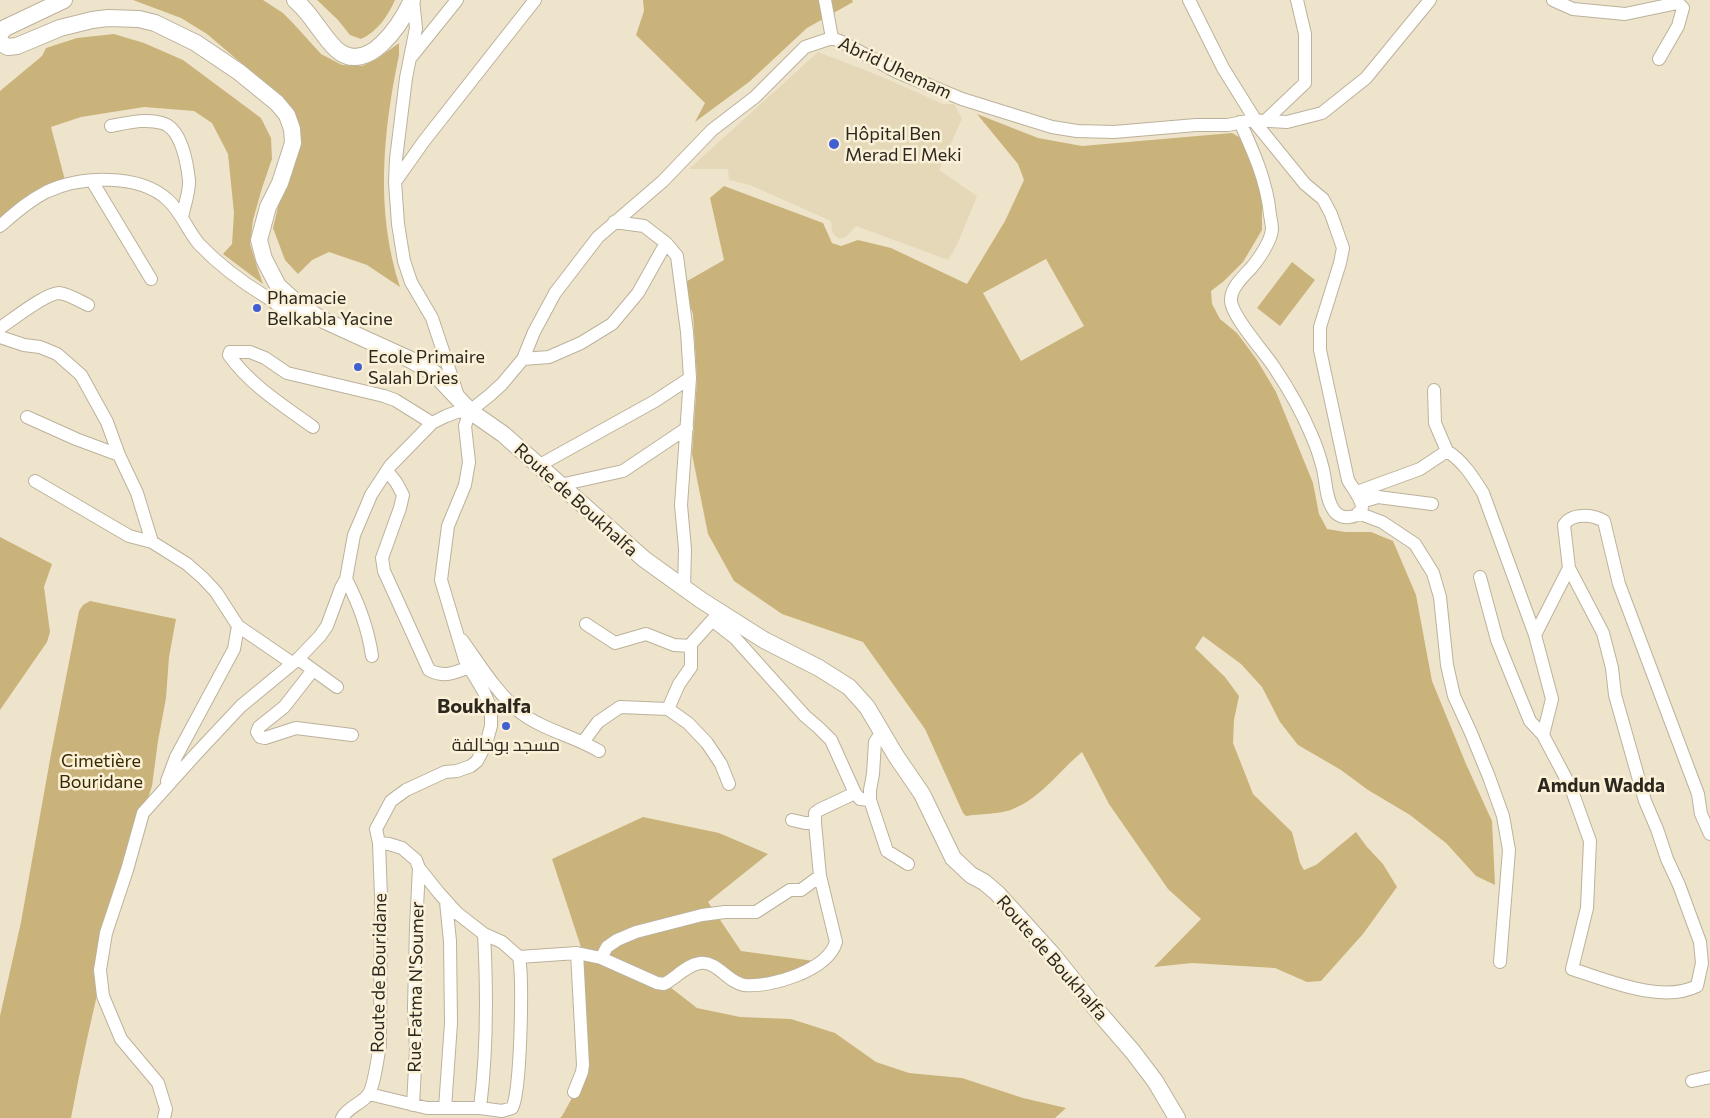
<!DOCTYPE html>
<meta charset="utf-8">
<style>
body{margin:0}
canvas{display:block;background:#eee4cb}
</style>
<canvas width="1710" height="1118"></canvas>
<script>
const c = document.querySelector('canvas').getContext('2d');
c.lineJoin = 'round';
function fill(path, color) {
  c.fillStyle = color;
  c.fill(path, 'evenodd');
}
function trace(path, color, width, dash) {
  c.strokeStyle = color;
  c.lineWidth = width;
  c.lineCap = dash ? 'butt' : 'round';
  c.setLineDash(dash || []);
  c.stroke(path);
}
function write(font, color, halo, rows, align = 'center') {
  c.font = font + ' Commissioner,Cairo,sans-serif';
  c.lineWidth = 5;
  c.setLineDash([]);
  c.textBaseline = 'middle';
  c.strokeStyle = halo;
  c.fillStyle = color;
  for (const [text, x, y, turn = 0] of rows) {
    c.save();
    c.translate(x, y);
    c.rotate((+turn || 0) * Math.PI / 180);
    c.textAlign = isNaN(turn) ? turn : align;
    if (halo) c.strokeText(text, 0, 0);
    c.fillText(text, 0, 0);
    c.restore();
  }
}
const built = new Path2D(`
 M 818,52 L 880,76 L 943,104 L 954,104 L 962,119 L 939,170 L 977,196 L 957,245 L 948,260 L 856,226 L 846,237 L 839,239 L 835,236 L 832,231 L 831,221 L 750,185 L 729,180 L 728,169 L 689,169 Z`);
const green = new Path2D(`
 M 133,0 L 263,0 L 283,13 L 292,22 L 321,54 L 342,65 L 362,66 L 377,59 L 399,43 L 399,55 C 383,132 375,211 400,287 L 367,265 L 329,252 L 312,260 L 298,274 L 285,260 L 273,228 L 279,203 L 294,166 L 280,96 L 207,34 L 181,18 Z
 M 317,0 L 395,0 C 388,16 377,32 361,39 L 350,35 L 338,20 Z
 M 643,0 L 852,0 L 853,2 L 807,28 L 749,82 L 695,122 L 705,103 L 636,35 L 644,11 Z
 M 114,34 L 144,43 L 183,60 L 261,118 L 271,138 L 272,159 L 262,188 L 253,220 L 250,244 L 258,270 L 263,284 L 223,254 L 232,244 L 234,213 L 228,154 L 212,123 L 194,111 L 144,107 L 81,117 L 51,127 L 66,184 L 0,226 L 0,91 L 42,56 L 46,48 L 77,38 Z
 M 977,114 L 1038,138 L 1082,146 L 1232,133 L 1244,140 L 1261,188 L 1262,202 L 1262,230 L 1243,262 L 1224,281 L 1211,291 L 1212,304 L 1220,319 L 1237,333 L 1257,360 L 1276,392 L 1313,483 L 1319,514 L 1327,529 L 1345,532 L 1371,532 L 1393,541 L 1416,595 L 1432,681 L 1466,764 L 1492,821 L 1495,885 L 1476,876 L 1446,843 L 1410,815 L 1368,790 L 1341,770 L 1298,745 L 1280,722 L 1262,687 L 1241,664 L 1203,636 L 1195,648 L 1225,677 L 1239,696 L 1234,720 L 1233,743 L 1253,794 L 1292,832 L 1300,863 L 1304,870 L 1316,865 L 1356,832 L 1367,847 L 1383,864 L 1397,887 L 1363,934 L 1321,981 L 1307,982 L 1275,968 L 1192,963 L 1154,967 L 1201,919 L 1168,889 L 1109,804 L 1082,752 C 1059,771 1042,797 1013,809 C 1002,814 978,814 966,816 L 963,813 L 925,729 L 863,642 L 782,614 L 734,581 L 708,534 L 692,454 L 697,379 L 693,314 L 682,284 L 724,260 L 710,198 L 724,186 L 823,223 L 832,243 L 841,246 L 858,240 L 891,248 L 967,284 L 1005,221 L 1024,180 L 1018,164 ZM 1046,259 L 1084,326 L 1021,361 L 983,293 Z
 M 1292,262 L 1315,280 L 1280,326 L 1257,308 Z
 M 0,537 L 52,564 L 44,587 L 50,632 L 47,642 L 0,710 Z
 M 90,601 L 176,619 L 169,657 L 166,698 L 158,741 L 152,786 L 143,813 C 117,914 90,1015 71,1118 L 0,1118 L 0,1016 L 21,922 L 51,754 L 79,611 L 83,605 Z
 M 643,817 L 719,833 L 768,854 L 708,902 L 741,951 L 829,963 L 804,980 L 746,991 L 714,971 L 699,967 L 670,987 L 697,1008 L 740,1017 L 791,1019 L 835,1033 L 876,1062 L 909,1073 L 962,1078 L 1023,1098 L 1066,1108 L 1055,1118 L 560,1118 L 562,1116 L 586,1073 L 586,1037 L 581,947 L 552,859 Z`);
const minor = new Path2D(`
 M 413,0 L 416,28 L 406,78 L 396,159 L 395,182 L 398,224 L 404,261 L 411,282 L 432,318 L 459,399
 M 825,0 L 832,38
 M 1189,0 L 1223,68 L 1256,121
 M 1553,0 L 1573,9 L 1625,14 L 1678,3 L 1683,8 L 1678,26 L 1659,59
 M 412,56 L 457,0
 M 1265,121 L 1305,83 L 1305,34 L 1297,0
 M 1240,122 C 1254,153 1267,182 1270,215 C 1271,220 1272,226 1272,230 C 1270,243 1260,257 1252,267 C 1244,276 1230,288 1231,301 C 1232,317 1265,353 1274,367 C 1288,388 1301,410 1311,434 C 1316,445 1320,457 1323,469 C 1326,482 1326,499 1333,509 C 1336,515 1343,518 1349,517 C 1376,514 1353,490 1348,480 L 1320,350 L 1320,327 L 1340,263 L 1343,248 L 1331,214 L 1323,199 L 1305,184 L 1253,120
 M 111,126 C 127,123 145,118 162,123 C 181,128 187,162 189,180 C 190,191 184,206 182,218
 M 92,181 L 151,279
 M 395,182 L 424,141 L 535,0
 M 614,222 L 644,226 L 666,243 L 677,256 L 687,332 L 690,378 L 681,505 L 685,549 L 684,588
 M 0,226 C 14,214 28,201 46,192 C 80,176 139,173 168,200 C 181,212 188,231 199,244 C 219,265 243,283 268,298 C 279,305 284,312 297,315 L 305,309
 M 0,328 C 12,320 46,293 59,293 C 68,294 80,301 88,305
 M 0,337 L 24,345 L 40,347 L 57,354 L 81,375 L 107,422 L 119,455 L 137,493 L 152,542 L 187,564 L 203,578 L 216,592 L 238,626 L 292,663
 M 523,359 L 549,357 L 581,343 L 612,324 L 638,293 L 666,243
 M 1434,390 L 1435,423 L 1447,451
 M 27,417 L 76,439 L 119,455
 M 313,427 C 284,406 250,385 229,355 L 230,352 L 250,352 L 265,358 L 287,373 L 384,396 L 395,400 L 432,423
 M 538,466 L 655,401 L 690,378
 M 387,471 L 396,482 L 403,495 L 400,508 L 382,558 L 384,571 L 429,670 C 443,678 455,673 469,667
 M 35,481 L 129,536 L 152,542
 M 560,485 L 623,471 L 687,428
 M 1357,492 L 1420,469 L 1447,451 C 1463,461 1473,477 1483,493 L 1535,635 L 1552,699 L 1543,735
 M 1361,502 L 1378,497 L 1432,504
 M 1358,513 L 1382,522 L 1415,544 L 1433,573 L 1440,597 L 1447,665 L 1454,696 L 1471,733 L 1489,777 L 1503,816 L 1509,850 L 1500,962
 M 1480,577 L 1497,640 L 1514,682 L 1530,721 L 1543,735 L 1571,788 L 1590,841 L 1587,908 L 1572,969 C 1607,980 1662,1004 1697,986 L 1702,963 L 1700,942 L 1679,885 L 1667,859 L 1657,829 L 1645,801 L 1615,695 L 1612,668 L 1603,633 L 1569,568
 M 346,579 C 359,604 368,628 372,656
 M 713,621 L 735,638 L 805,716 L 819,728 L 831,740 L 855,793 L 860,799 L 870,800 L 870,790 L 873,774 L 875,742 L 882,732
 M 586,624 L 615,643 L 646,634 L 674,645 L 691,646
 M 1535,635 L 1569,568 L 1564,525 C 1572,512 1593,515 1604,521 L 1619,584 L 1698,794 L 1701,814 L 1710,834
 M 462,640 C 480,665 496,692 520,712 C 543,730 574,736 599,751
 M 298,659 L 337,687
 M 313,670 L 284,707 L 259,727 L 257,732 L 260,737 L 265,738 L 296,728 L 352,735
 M 668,709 L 679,684 L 691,667 L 691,644 L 717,615
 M 583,742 L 598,722 L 620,707 L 668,709 L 688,723 L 707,743 L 721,764 L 729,784
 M 167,781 L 176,757 L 234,649 L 238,626
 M 870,800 L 887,851 L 908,864
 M 792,820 L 805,823 L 815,823 L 815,813 L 819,810 L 855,793
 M 379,843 L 389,844 L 402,848 L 416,860 L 419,868 L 439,893 L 457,913 L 484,934 L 502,942 L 519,957 L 577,953 L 583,1065 L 582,1072 L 574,1092
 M 577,953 L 601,958 L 657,983 L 664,984 C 676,978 686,965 700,963 C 718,961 727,982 744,985 C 771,988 828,970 836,942 L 820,876 L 815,823
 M 601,958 L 607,947 L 617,940 L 636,932 L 702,915 L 725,912 L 756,912 L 790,890 L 801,890 L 820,876
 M 1692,1081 L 1710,1077
 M 369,1094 L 427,1108 L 480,1108 L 502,1111 L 512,1108 C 521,1094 523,978 519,957
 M 413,1105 L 416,1049 L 414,1008 L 416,927 L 419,868
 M 445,1108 L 451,1023 L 450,941 L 446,902
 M 480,1108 C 487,1053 487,990 484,934
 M 164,1118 L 166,1109 L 158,1083 L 121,1039 L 103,996 L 100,970 L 106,933 L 127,870 L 143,813 L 196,754 L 241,706 L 298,659 L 320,636 L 327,626 L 341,588 L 346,579 L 354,535 L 366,507 L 371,495 L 390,466 L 432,423 L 446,416 L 457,412 L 470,411 L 490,395 L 502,384 L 523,359 L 534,332 L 555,293 L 598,237 L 663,181 L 712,130 L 755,97 L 805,47 L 832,38 L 842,42 L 897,72 L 962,99 L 1052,127 L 1077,131 L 1114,132 L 1196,125 L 1228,125 L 1253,120 L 1287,122 L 1322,113 L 1366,78 L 1430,0
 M 342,1118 C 348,1107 361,1104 368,1095 C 374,1088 378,1055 380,1045 L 381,897 L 379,843 L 376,829 L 391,801 L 406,790 L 445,772 L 457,771 L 471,766 L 477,761 L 486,744 L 491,726 L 491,709 L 484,692 L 465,660 L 441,580 L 448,526 L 465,485 L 469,462 L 465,426 L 470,411`);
const major = new Path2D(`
 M 295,0 C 312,14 321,35 337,50 C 368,76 401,24 412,0
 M 0,34 L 5,28 L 64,0
 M 0,40 L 2,44 L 8,47 L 17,46 L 60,28 L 92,20 L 108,18 L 139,19 L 155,23 L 196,43 L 239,72 L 277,103 L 287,115 L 292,129 L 293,143 L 280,183 L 268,207 L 259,240 L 264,259 L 278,286 L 298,304 L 319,318 L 411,360 L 434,373 L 470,411 L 503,434 L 644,559 L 701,600 L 764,640 L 819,668 L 849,687 L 867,707 L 896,756 L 922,794 L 953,858 L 971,875 L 984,882 L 997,893 L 1053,955 L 1101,1015 L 1133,1052 L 1155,1081 L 1177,1118`);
const markers = [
 [834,144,6,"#425fd2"],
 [257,308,5,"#425fd2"],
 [358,367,5,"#425fd2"],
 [506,726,5,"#425fd2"]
];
const streetNames = [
 ["Abrid Uhemam",895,68,25],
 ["Route de Boukhalfa",576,500,42],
 ["Route de Boukhalfa",1052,958,49],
 ["Route de Bouridane",379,973,-89],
 ["Rue Fatma N'Soumer",416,987,-89]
];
const poiNames = [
 ["Hôpital Ben",845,134],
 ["Merad El Meki",845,155],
 ["Phamacie",267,298],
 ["Belkabla Yacine",267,319],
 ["Ecole Primaire",368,357],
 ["Salah Dries",368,378],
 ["مسجد بوخالفة",506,745,"center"]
];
const parkNames = [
 ["Cimetière",101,761],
 ["Bouridane",101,782]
];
const neighbourhoodNames = [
 ["Amdun Wadda",1601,786]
];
const quarterNames = [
 ["Boukhalfa",484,706]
];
fill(built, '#e5d8b8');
fill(green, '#cab37a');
trace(minor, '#bcb29b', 14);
trace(major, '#bcb29b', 18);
trace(minor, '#fff', 12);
trace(major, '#fff', 16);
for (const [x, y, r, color] of markers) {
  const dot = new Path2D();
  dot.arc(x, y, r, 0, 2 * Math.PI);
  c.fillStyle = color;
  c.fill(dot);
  trace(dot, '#fbf1d8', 2);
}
write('18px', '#2c281f', '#fbf1d8', streetNames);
write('18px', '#2c281f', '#fbf1d8', poiNames, 'left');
write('18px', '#382a00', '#fbf1d8', parkNames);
write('bold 19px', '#2c281f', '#fbf1d8', neighbourhoodNames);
write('bold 20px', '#2c281f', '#fbf1d8', quarterNames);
</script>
